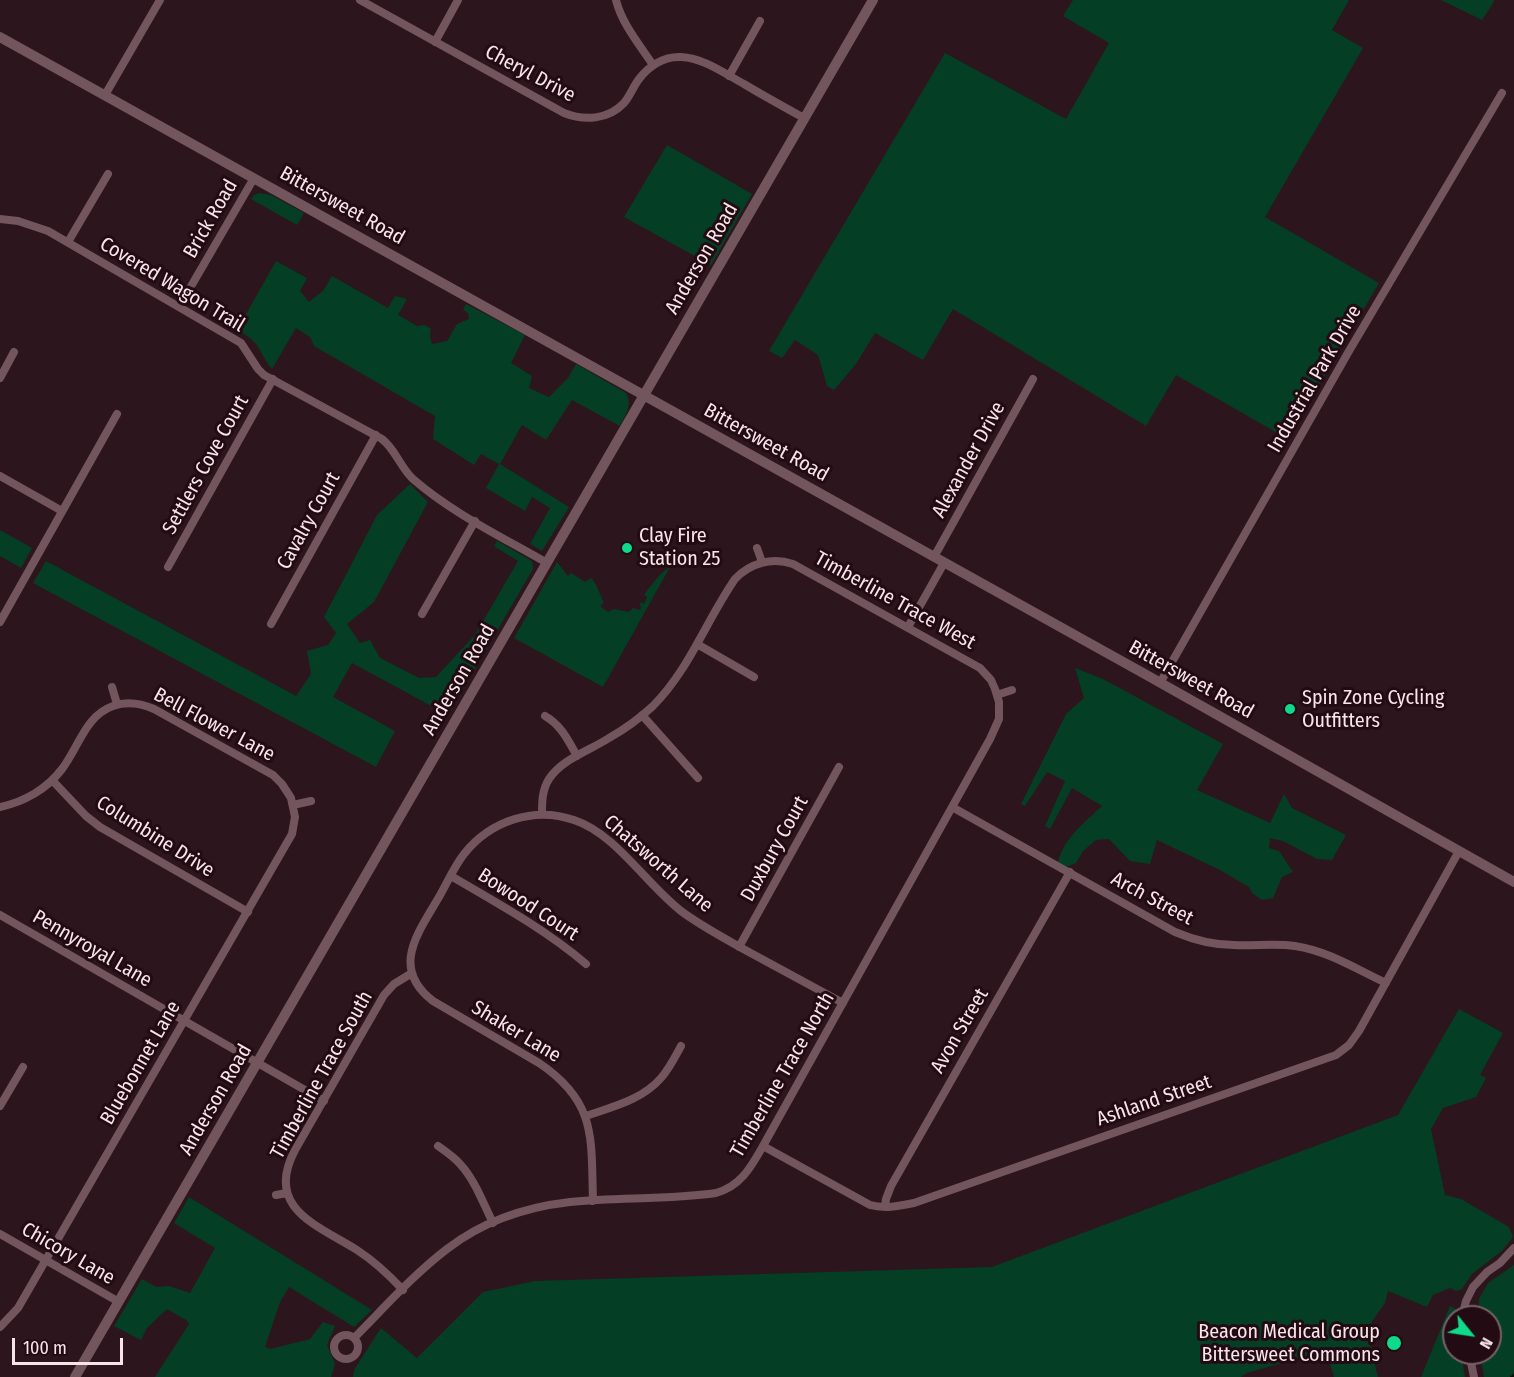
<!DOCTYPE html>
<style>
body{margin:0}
#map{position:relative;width:1514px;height:1377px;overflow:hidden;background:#2d151d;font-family:"Fira Sans Condensed",sans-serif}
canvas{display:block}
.north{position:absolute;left:1442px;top:1305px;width:60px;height:60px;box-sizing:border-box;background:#230b14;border:2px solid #78626a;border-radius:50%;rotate:120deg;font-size:16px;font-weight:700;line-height:24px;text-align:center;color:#f7e5ea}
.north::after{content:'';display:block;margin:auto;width:21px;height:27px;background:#0fd98a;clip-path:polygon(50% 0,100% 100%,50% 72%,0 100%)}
.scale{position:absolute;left:12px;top:1338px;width:111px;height:27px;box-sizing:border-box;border:3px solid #f7e5ea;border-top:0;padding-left:8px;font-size:18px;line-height:21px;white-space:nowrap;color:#f7e5ea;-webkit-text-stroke:4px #230b14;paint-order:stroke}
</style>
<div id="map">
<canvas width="1514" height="1377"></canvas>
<div class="north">N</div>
<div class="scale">100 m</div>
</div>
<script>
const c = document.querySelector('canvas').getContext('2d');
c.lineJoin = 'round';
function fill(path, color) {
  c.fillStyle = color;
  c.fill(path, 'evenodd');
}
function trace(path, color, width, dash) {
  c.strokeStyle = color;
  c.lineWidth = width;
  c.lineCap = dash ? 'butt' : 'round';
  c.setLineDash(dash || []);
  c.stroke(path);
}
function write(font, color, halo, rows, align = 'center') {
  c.font = font + ' "Fira Sans Condensed",sans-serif';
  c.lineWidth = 6;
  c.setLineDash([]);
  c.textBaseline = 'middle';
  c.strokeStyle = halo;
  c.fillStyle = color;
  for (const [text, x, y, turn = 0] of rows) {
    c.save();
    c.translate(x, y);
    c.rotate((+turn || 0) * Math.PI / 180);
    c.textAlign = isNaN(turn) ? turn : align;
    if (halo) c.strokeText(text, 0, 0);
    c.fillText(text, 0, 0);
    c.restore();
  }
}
const green = new Path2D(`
 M 1073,0 L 1349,0 L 1332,30 L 1363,48 L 1265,217 L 1379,283 L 1288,439 L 1176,375 L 1146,426 L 953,309 L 923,360 L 875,333 L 856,364 L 834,390 L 827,386 L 818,355 L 795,340 L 782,358 L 769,351 L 945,53 L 1066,119 L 1109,43 L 1063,16 Z
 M 1441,0 L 1495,0 L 1482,20 Z
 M 667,145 L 752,194 L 711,265 L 624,217 Z
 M 259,193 L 271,195 L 304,213 L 297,225 L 251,199 L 254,195 Z
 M 276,261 L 307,278 L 300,291 L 309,302 L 323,291 L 332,276 L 388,308 L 395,296 L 407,299 L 398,315 L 417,326 L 425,325 L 431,329 L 430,336 L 432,344 L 447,341 L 457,324 L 469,319 L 468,313 L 463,310 L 466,304 L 525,335 L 511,363 L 532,376 L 529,388 L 549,397 L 568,378 L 576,364 L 626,393 C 633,405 625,415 620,426 L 572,400 L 546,440 L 522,425 L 500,464 L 569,507 L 542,551 L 530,544 L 550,508 L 532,497 L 525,511 L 486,488 L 499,464 L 481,454 L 474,465 L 433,439 L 435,416 L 314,346 L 310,337 L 296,328 L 272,369 C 265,361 262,353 256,344 C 251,338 244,334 237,330 Z
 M 410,484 L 428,502 L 374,602 L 347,624 L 360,643 L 370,640 L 380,658 L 419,678 L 436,677 L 475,635 L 518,561 L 494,546 L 497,541 L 532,561 L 533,569 L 448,715 L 352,663 L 333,697 L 395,731 L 376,767 L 33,583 L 46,561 L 296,696 L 311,674 L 307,651 L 328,645 L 336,633 L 324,617 L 377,515 Z
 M 0,530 L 32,548 L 21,568 L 0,556 Z
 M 557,562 L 568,576 L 571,573 L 585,582 L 591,578 C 596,581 600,596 604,602 L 600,606 L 608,612 L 614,609 L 629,612 L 633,608 L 640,610 L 641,608 L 640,604 L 641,602 L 644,604 L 647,597 L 644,595 C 650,587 661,571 670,567 L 603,687 L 514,638 Z
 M 1075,668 L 1103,679 L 1223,744 L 1197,790 L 1270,823 L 1284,794 L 1292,808 L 1346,835 L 1332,860 L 1317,859 L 1283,841 L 1270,838 L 1269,848 L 1279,851 L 1293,872 L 1282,877 L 1273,898 L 1262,900 L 1252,893 L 1249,887 L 1220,870 L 1157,840 L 1150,864 L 1130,861 L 1109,839 L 1096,840 L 1083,851 L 1076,863 L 1066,867 L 1058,862 C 1063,839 1085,822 1102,806 L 1072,788 L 1050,829 L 1045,826 L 1065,781 L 1047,772 L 1025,806 L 1021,804 L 1066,714 L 1084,698 Z
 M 1459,1009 L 1503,1033 L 1480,1075 L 1486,1078 L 1476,1097 L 1443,1108 L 1431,1129 L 1445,1195 L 1461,1199 L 1509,1227 L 1513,1237 L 1503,1250 L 1472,1274 L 1462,1289 L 1456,1291 L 1450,1288 L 1433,1295 L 1427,1307 L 1388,1291 L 1385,1303 L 1366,1330 L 1378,1377 L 1334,1377 L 1326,1350 L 1247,1373 L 1241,1377 L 353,1377 L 354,1370 L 381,1328 L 417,1358 L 483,1292 L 535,1281 L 992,1267 L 1398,1115 Z
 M 189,1197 L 372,1310 L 354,1327 L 289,1287 L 280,1302 L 265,1347 L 270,1349 L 310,1339 L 323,1322 L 335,1326 L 327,1345 L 335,1364 L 331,1377 L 155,1377 L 189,1324 L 186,1320 L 167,1309 L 147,1328 L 141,1340 L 114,1326 L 142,1279 L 156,1287 L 169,1286 L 190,1293 L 215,1248 L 174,1223 Z
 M 1514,1265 L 1514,1371 L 1512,1376 L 1514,1377 L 1484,1377 L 1480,1353 L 1490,1353 L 1490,1317 L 1478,1317 L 1479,1299 L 1488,1283 Z
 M 1450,1306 L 1456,1309 L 1454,1317 L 1454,1353 L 1461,1353 L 1465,1377 L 1421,1377 Z`);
const stream = new Path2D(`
 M 1511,1377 L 1514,1375`);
const minor = new Path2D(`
 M 360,0 L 564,113 C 584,121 608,120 624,103 C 630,96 633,87 639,79 C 649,66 664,56 681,57 C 704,58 725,74 744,84 C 764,96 784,107 804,118
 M 616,0 C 622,24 639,44 653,65
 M 435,42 L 458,0
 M 729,76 L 760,21
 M 105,95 L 160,0
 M 0,219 L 18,221 L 48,231 L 241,343 L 258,369 L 264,375 L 382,439 C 396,450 400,467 413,479 C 452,513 502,537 547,563
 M 68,242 L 108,174
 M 179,307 L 254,178
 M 0,378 L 14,352
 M 0,476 L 62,511
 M 757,548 L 762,562
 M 934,557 L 1033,379
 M 168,567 L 273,379
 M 422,614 L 475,521
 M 0,622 L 117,414
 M 271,624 L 376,435
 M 908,627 L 944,563
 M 697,644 L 754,677
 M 1160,683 L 1349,351 L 1502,93
 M 112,687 L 117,704
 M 997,695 L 1012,690
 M 642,715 L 698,778
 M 545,716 C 561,725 568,740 577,756
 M 52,780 L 86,816 L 100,827 L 248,912
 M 293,805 L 311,801
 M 0,807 C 24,802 47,789 62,769 C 79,747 85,716 113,706 C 127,701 140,703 154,709 L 273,775 L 282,784 L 291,798 L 295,817 L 292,834 L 18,1308 L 0,1327
 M 952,807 L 1175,932 C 1194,940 1214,945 1234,945 C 1255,946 1275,943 1295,946 C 1328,951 1356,969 1386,983
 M 451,876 C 497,903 545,929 586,964
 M 0,915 L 324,1101
 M 739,947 L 839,767
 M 0,1106 L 23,1067
 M 586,1116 C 612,1107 642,1100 661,1078 C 669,1069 675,1057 681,1046
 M 438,1146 C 445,1151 454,1157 460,1164 C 475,1180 483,1203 493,1223
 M 763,1146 L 870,1205 C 885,1209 899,1206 914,1203 L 1336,1055 L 1349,1045 L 1359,1031 L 1459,851
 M 276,1195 L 287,1193
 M 593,1201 C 591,1138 597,1102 539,1063 L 433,1001 C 390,968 418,933 439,897 C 447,883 454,867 464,854 C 490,821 534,806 574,820 C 616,834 645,883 681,911 C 701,926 724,938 747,951 C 779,968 811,986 843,1003
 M 885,1207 L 886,1199 L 891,1186 L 1070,872
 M 0,1234 L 119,1302
 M 403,1290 C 389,1275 374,1261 357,1250 C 317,1225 264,1208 295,1150 L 384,995 L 394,984 L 412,973
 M 1462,1317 L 1466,1301 L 1473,1287 L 1487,1272 L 1500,1263 L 1514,1248
 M334 1347a12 12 0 1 1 24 0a12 12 0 1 1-24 0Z
 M 354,1338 C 384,1308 413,1275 447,1249 C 482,1222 526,1207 570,1202 C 618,1197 668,1200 716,1193 C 741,1186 751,1167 763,1146 L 990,739 L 999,719 L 999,702 L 995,689 L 991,680 L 980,668 L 793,564 C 772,557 750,563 735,579 C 706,621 689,670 653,706 C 640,718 625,729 609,738 C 589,751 562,759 549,779 C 542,790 542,802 542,814
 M 1469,1353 L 1474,1377`);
const tertiary = new Path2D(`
 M 0,37 L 1143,673 L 1514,882
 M 75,1377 L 873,0`);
const markers = [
 [627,548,6,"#0fd98a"],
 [1290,709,6,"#0fd98a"],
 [1394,1343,8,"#0fd98a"]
];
const streetNames = [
 ["Cheryl Drive",530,74,28],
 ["Bittersweet Road",342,206,29],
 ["Brick Road",211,219,-60],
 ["Anderson Road",702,259,-60],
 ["Covered Wagon Trail",172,285,31],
 ["Industrial Park Drive",1315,379,-60],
 ["Bittersweet Road",766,443,29],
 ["Alexander Drive",969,460,-61],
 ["Settlers Cove Court",206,465,-61],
 ["Cavalry Court",309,521,-61],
 ["Timberline Trace West",895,601,29],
 ["Anderson Road",459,680,-60],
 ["Bittersweet Road",1191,680,29],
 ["Bell Flower Lane",214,725,28],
 ["Columbine Drive",155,837,32],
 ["Duxbury Court",775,849,-61],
 ["Chatsworth Lane",658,864,41],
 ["Arch Street",1152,899,28],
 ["Bowood Court",528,905,33],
 ["Pennyroyal Lane",92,949,30],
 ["Avon Street",960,1031,-60],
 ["Shaker Lane",516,1032,31],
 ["Bluebonnet Lane",141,1063,-60],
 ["Timberline Trace South",322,1075,-61],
 ["Timberline Trace North",783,1075,-60],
 ["Anderson Road",216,1100,-60],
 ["Ashland Street",1154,1101,-19],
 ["Chicory Lane",68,1254,30]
];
const poiNames = [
 ["Clay Fire",639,536],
 ["Station 25",639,559],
 ["Spin Zone Cycling",1302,698],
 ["Outfitters",1302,721],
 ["Beacon Medical Group",1380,1332,"right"],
 ["Bittersweet Commons",1380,1355,"right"]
];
fill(green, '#043e25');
trace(stream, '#030e07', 2);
trace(minor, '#73555e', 8);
trace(tertiary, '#73555e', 10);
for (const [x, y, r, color] of markers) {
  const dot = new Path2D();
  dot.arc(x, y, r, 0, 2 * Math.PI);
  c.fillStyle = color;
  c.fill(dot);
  trace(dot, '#230b14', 2);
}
write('20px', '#f7e5ea', '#230b14', streetNames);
write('20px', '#f7e5ea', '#230b14', poiNames, 'left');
</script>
